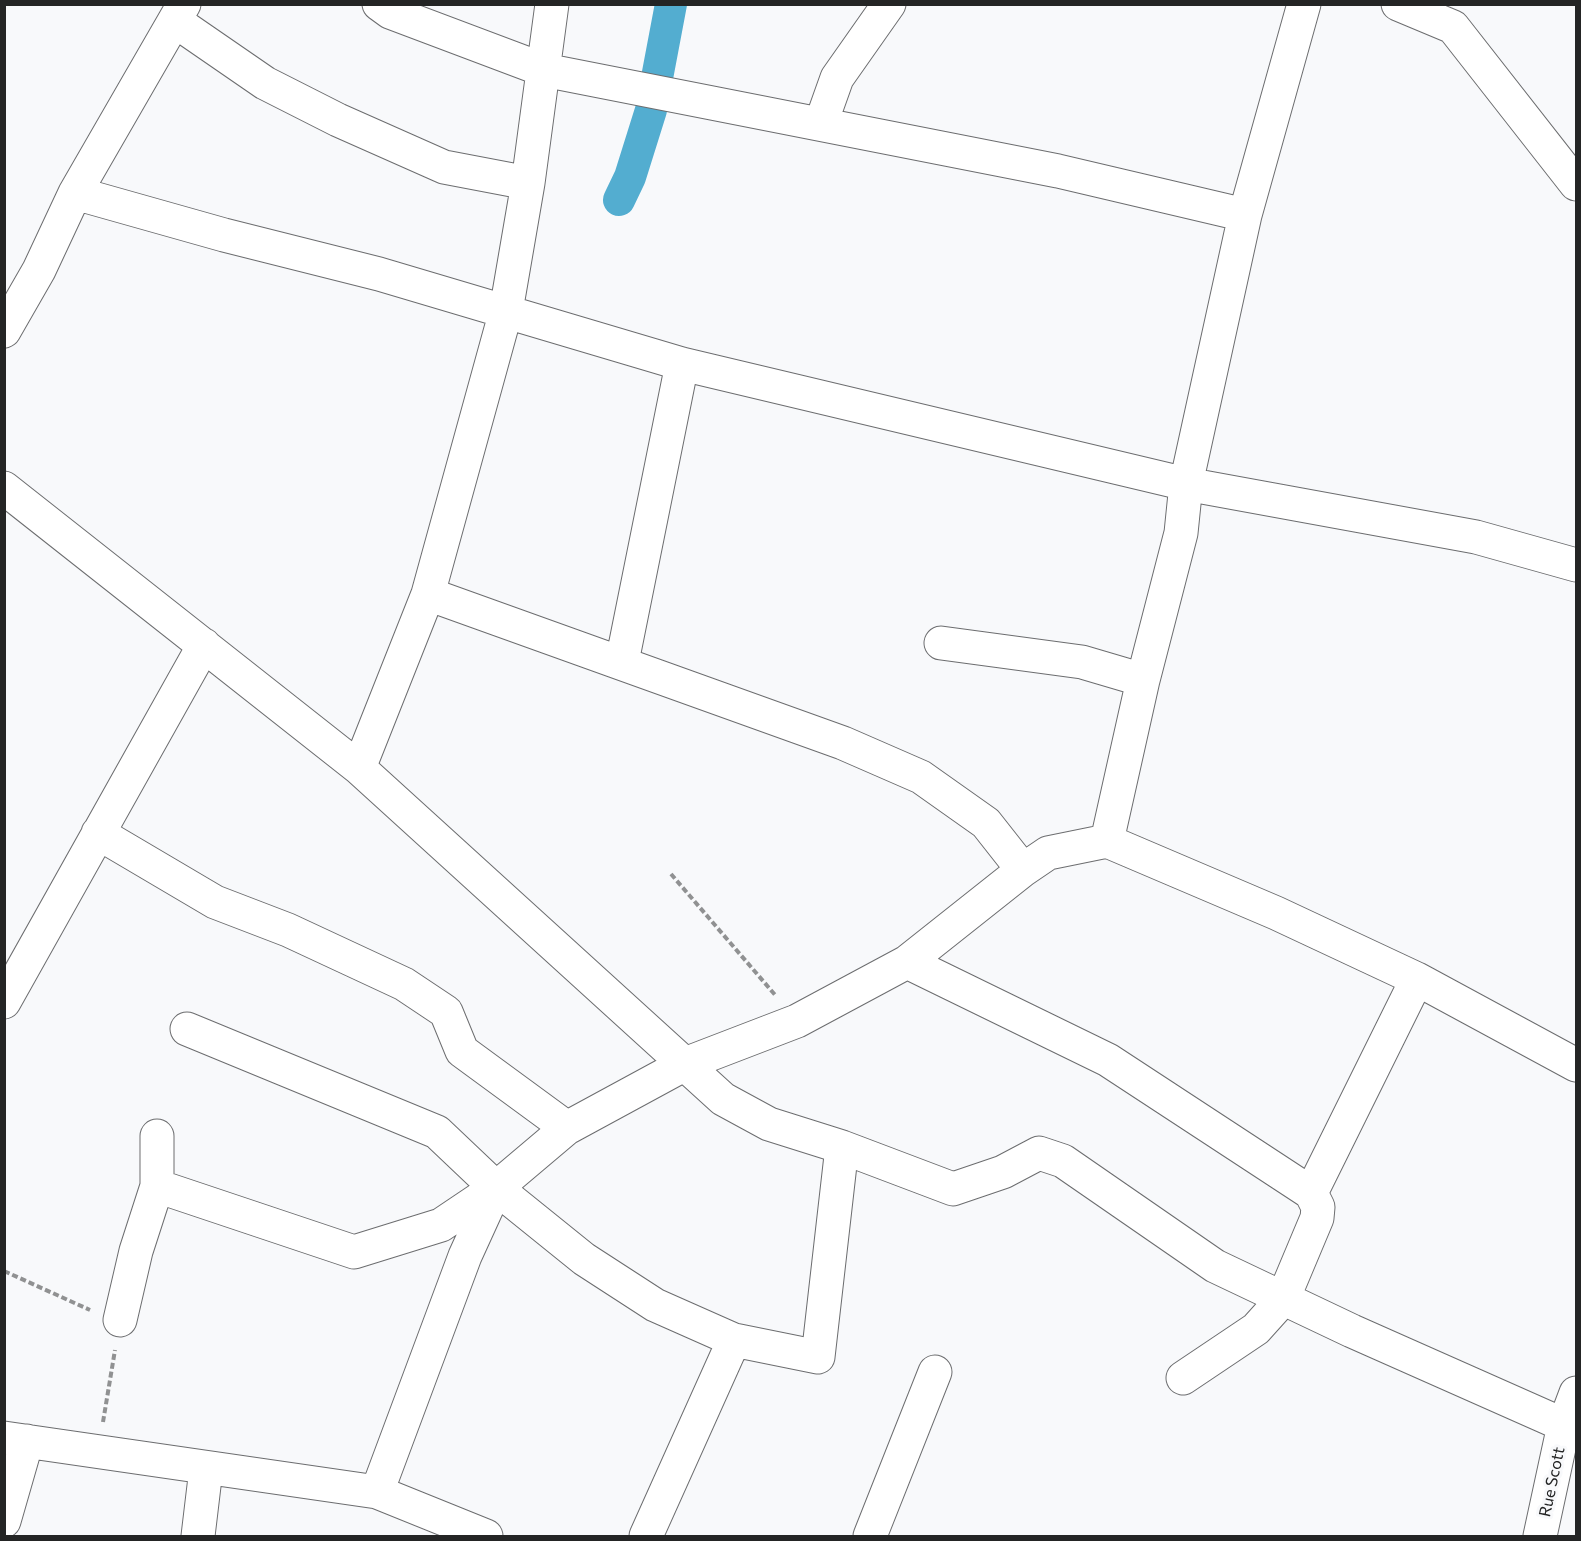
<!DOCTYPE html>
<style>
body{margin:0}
#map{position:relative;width:1581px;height:1541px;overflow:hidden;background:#f8f9fb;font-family:Commissioner,sans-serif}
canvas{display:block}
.frame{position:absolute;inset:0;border:6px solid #242525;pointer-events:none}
</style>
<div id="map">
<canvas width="1581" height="1541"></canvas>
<div class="frame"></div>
</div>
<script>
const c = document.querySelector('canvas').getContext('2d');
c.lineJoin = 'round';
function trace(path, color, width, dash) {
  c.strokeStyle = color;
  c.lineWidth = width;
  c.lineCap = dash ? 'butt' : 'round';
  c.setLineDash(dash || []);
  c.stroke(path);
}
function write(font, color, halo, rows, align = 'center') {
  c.font = font + ' Commissioner,sans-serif';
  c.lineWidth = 6;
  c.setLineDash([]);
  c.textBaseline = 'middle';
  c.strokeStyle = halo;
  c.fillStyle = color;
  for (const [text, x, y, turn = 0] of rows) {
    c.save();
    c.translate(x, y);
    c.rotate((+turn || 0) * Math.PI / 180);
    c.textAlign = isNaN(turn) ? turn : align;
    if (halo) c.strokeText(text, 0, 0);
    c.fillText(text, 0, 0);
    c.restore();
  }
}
const canal = new Path2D(`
 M 657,78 L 671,4
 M 619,200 L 630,177 L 651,110`);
const path = new Path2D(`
 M 671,874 L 776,996
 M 4,1271 L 90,1310
 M 103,1422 L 115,1350`);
const minor = new Path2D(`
 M 379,4 L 390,12 L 544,70 L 1058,171 L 1245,215
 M 552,4 L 528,183 L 506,311 L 428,594 L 843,743 L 921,777 L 986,823 L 1023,870
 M 1398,4 L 1453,27 L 1576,184
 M 175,21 L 265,83 L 338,120 L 444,167 L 528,183
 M 821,123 L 837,78 L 889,4
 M 75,193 L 224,235 L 379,274 L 682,364 L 1186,484 L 1476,537 L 1576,565
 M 4,331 L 39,270 L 75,193 L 184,4
 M 4,488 L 359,768 L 723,1099 L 769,1124 L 842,1147 L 953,1189 L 1003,1172 L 1039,1153 L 1063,1161 L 1215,1266 L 1352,1331 L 1564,1425
 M 941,643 L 1082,662 L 1143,680
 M 622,662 L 682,364
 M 359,768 L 428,594
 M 98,833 L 215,902 L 288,930 L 404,984 L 446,1012 L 462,1051 L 567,1128
 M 1107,841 L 1276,913 L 1417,979 L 1576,1065
 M 907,962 L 1108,1060 L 1311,1193
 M 4,1002 L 204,645
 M 157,1186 L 354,1252 L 441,1225 L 496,1188 L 437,1132 L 187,1029
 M 496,1188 L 584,1259 L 655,1305 L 734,1340
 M 120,1320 L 136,1251 L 157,1186 L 157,1136
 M 1183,1378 L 1256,1329 L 1283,1299 L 1317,1218 L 1318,1207 L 1311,1193 L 1417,979
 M 4,1438 L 377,1492 L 486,1536
 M 377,1492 L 465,1256 L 496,1188 L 567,1128 L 685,1064 L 797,1021 L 907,962 L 1023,870 L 1048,853 L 1107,841 L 1143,680 L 1181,533 L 1186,484 L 1245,215 L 1304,4
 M 4,1521 L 27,1441
 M 198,1536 L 206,1469
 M 646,1536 L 734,1340 L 818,1357 L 842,1147
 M 870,1536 L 935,1372
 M 1540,1536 L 1564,1425 L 1576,1393`);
const streetNames = [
 ["Rue Scott",1552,1482,-78]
];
trace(canal, '#53add0', 32);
trace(minor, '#6c6d6f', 35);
trace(path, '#909192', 4, [6, 3]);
trace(minor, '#fff', 33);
write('16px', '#242525', '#f8f9fb', streetNames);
</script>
